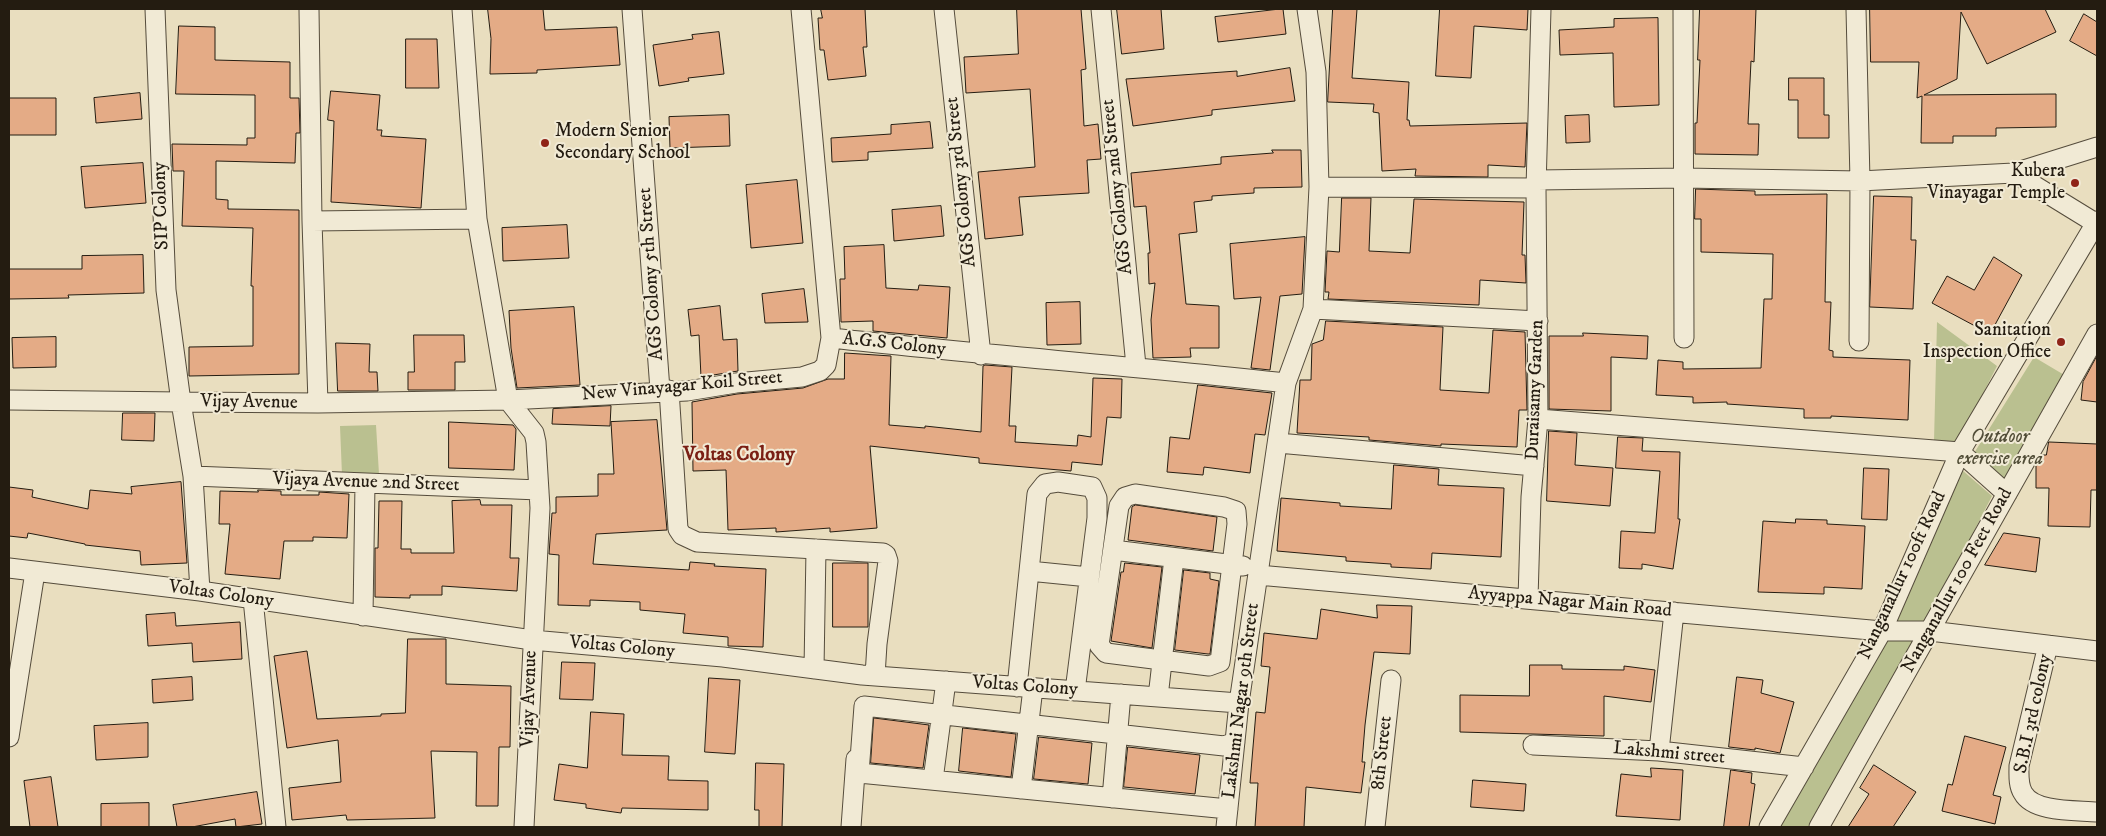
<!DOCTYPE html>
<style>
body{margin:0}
#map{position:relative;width:2106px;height:836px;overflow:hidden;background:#e9debf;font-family:"IM FELL DW Pica",serif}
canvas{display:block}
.frame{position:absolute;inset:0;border:10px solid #241c11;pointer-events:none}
</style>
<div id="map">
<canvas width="2106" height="836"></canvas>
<div class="frame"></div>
</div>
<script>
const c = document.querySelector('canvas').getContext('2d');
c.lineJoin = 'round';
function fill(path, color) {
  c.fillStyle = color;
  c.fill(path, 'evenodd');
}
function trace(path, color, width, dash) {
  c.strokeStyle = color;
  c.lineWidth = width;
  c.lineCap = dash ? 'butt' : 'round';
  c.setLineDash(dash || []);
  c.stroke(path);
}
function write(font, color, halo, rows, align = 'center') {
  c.font = font + ' "IM FELL DW Pica",serif';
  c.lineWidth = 4;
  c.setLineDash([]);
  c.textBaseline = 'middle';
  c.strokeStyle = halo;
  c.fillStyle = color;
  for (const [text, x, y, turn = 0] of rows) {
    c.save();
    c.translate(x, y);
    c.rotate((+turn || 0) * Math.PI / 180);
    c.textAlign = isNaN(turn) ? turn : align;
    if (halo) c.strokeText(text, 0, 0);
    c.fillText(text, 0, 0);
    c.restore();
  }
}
const green = new Path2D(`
 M 1937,322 L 1997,366 L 1959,441 L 1934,441 Z
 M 2034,357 L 2066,376 L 2004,480 L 1971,458 Z
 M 376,425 L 379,474 L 342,475 L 340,426 Z
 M 1962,470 L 1992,496 L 1926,625 L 1892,622 Z
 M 1886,636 L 1920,637 L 1812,827 L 1776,827 Z`);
const building = new Path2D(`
 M 488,9 L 543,9 L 545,30 L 617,27 L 620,65 L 537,70 L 537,73 L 490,74 L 491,39 Z
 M 821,9 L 865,9 L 867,47 L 863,47 L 866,76 L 828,80 L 824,50 L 820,50 L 818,18 L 822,18 Z
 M 1017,9 L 1081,9 L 1086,69 L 1081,70 L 1084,126 L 1098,124 L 1101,159 L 1087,160 L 1089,193 L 1019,197 L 1023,235 L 985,239 L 978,172 L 1035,167 L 1030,89 L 966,93 L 964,57 L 1018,54 Z
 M 1117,9 L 1161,9 L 1164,49 L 1122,54 Z
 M 1283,9 L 1286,34 L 1218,42 L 1215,17 Z
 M 1333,9 L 1357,9 L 1352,78 L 1409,82 L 1407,120 L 1409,120 L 1410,126 L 1527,123 L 1525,167 L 1488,165 L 1488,177 L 1415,176 L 1416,169 L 1382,171 L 1379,113 L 1373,112 L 1374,104 L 1328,102 Z
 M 1440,9 L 1528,9 L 1527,30 L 1474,26 L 1471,78 L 1436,76 Z
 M 1700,9 L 1756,9 L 1754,62 L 1751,61 L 1748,124 L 1759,124 L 1758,155 L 1695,154 L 1695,123 L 1697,123 L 1700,60 L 1698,60 Z
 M 1870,9 L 2045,9 L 2056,32 L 1987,64 L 1961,12 L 1957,79 L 1924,95 L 2056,94 L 2056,127 L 1996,128 L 1996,136 L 1953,136 L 1953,143 L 1921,143 L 1922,96 L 1917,98 L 1919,62 L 1871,62 Z
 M 2084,14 L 2097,22 L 2097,56 L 2070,41 Z
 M 1658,18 L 1659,105 L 1614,107 L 1613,53 L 1560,55 L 1559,30 L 1614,27 L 1614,19 Z
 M 179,26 L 215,27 L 215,60 L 290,62 L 290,98 L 299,98 L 300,133 L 296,133 L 295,163 L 216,161 L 216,199 L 228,200 L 228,209 L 299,210 L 299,374 L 189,376 L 189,347 L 253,346 L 253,286 L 251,286 L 253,228 L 182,226 L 184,171 L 173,171 L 172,144 L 247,145 L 247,138 L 255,138 L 255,95 L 176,94 Z
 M 719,32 L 724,74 L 688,78 L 689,81 L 659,86 L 653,45 L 693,39 L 692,35 Z
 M 406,39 L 437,39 L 439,88 L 406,88 Z
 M 1290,68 L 1295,101 L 1212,110 L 1212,115 L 1133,126 L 1126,79 L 1237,71 L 1237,76 Z
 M 1789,78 L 1824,78 L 1824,115 L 1829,115 L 1829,138 L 1798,138 L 1798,100 L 1789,100 Z
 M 331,91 L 380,95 L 377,130 L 382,130 L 381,136 L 426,139 L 421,208 L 331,202 L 334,121 L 328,120 Z
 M 140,93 L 142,119 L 96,123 L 94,98 Z
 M 9,98 L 56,98 L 56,135 L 9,135 Z
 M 729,115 L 730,146 L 670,148 L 669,117 Z
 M 1589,115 L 1590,142 L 1566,143 L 1565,116 Z
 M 930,122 L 933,148 L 868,152 L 868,160 L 832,162 L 831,138 L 891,134 L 891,125 Z
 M 1272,150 L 1301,150 L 1302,187 L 1254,188 L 1254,193 L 1212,196 L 1212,200 L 1194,202 L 1197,232 L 1179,234 L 1186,304 L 1219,306 L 1219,348 L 1190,348 L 1191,357 L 1153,358 L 1151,320 L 1155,283 L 1149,284 L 1148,253 L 1150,253 L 1146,206 L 1134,207 L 1131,173 L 1221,164 L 1221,157 L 1273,153 Z
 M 143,163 L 146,203 L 85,208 L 81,167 Z
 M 797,180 L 803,243 L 751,248 L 746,185 Z
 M 1696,189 L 1755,191 L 1755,195 L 1827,194 L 1825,302 L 1831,302 L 1829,350 L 1833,351 L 1833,357 L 1910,360 L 1908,420 L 1831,416 L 1831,418 L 1804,418 L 1804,409 L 1727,404 L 1727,402 L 1693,403 L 1693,397 L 1656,395 L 1658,360 L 1683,362 L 1683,369 L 1761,368 L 1764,299 L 1772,299 L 1773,254 L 1701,252 L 1701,219 L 1695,219 Z
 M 1874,196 L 1912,197 L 1911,240 L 1916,240 L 1913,309 L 1870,307 Z
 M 1342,198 L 1371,198 L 1369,251 L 1410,253 L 1414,199 L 1524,202 L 1522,255 L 1525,255 L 1526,283 L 1480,280 L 1479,305 L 1328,299 L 1329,292 L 1325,292 L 1327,251 L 1339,252 Z
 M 941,206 L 944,236 L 894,241 L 892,210 Z
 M 567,225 L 569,258 L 503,261 L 502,228 Z
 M 1305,237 L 1302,294 L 1280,296 L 1270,370 L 1251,368 L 1261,297 L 1234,299 L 1230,244 Z
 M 884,245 L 886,288 L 918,290 L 919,285 L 950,287 L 947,338 L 873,331 L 873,321 L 841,322 L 840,279 L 845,279 L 844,247 Z
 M 143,255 L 144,293 L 68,295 L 69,298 L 9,299 L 9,269 L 82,269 L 82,256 Z
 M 1994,257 L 2022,275 L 1990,334 L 1932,303 L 1947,276 L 1974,290 Z
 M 804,289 L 808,322 L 765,323 L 762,294 Z
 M 1080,302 L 1081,344 L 1047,345 L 1046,303 Z
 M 720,306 L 723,340 L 737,339 L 738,371 L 701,377 L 699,335 L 691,336 L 688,310 Z
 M 574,307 L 580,385 L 517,388 L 511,348 L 509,311 Z
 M 1326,321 L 1443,327 L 1440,390 L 1489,393 L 1493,330 L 1525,332 L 1527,410 L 1519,410 L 1517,447 L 1441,444 L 1441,446 L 1369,440 L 1369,437 L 1297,433 L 1300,380 L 1311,380 L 1312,344 L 1323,340 Z
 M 1583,333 L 1648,336 L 1647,359 L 1611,357 L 1611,411 L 1549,409 L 1549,336 L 1583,336 Z
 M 414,335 L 464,335 L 465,362 L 455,362 L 455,390 L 408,390 L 408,372 L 414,372 Z
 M 56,337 L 56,367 L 13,368 L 12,338 Z
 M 336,343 L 370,344 L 369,372 L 377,372 L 378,391 L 338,391 Z
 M 845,353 L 891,356 L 889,425 L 925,428 L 925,426 L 981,432 L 983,366 L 985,365 L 1012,367 L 1009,426 L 1016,426 L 1015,442 L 1077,446 L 1078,435 L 1091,437 L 1093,378 L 1122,379 L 1121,418 L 1107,417 L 1102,465 L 1072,462 L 1071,471 L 979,463 L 979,458 L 870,446 L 877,528 L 830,532 L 830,528 L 776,532 L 776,528 L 728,530 L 726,470 L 693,471 L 692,402 L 737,394 L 803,388 L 828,379 L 844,379 Z
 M 2097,356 L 2097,402 L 2081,400 L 2083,382 Z
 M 1198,385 L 1272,393 L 1265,435 L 1255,434 L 1250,473 L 1204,467 L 1203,475 L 1167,472 L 1170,437 L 1189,439 Z
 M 611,406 L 610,426 L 552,424 L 553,409 Z
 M 123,413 L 155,413 L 154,441 L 122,440 Z
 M 657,420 L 667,530 L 596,534 L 593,564 L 689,570 L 690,562 L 715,564 L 714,566 L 766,569 L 763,647 L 728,646 L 728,637 L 683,633 L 685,614 L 640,610 L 640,602 L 590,600 L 590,606 L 558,605 L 559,555 L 549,554 L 552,513 L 556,513 L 556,497 L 598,496 L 598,474 L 614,474 L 611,422 Z
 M 449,422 L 513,425 L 516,429 L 514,470 L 449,468 Z
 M 1549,431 L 1577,433 L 1575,465 L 1613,468 L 1610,506 L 1547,501 Z
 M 1618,437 L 1643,438 L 1642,451 L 1680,452 L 1678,519 L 1680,519 L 1673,569 L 1642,564 L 1642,569 L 1619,568 L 1621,531 L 1655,533 L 1660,471 L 1616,468 Z
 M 2049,442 L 2097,444 L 2097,490 L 2091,490 L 2090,527 L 2048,526 L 2049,488 L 2036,488 L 2036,465 L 2042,455 L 2046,455 Z
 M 1394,465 L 1439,469 L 1438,485 L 1504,488 L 1501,557 L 1432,553 L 1431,569 L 1391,567 L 1391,564 L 1346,561 L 1346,557 L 1277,551 L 1281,498 L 1340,503 L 1340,506 L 1391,509 Z
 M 1864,468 L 1889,469 L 1887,520 L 1862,519 Z
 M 181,482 L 187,563 L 141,565 L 140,551 L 85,545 L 85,544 L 28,533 L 27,538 L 9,536 L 9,487 L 33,490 L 32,497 L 88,509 L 90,490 L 132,494 L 131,487 Z
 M 258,490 L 281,491 L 281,495 L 319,495 L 319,492 L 349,494 L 347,538 L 313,537 L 313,541 L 284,541 L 280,579 L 225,574 L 230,524 L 219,524 L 220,491 L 258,492 Z
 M 480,500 L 481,505 L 512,505 L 510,558 L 519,558 L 517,591 L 442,586 L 442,595 L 410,595 L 410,598 L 375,597 L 375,548 L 378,548 L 379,501 L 402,501 L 401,549 L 411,549 L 411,553 L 454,553 L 452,501 Z
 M 1136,505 L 1217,517 L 1213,551 L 1128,540 L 1132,507 Z
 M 1796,519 L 1827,520 L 1827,524 L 1865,526 L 1862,589 L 1824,587 L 1824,594 L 1758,592 L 1763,521 L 1795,523 Z
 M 2004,533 L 2040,538 L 2036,572 L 1985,565 Z
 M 833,563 L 868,563 L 868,627 L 833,627 Z
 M 1125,563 L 1162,567 L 1152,648 L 1111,641 L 1121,572 L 1123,572 Z
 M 1184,570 L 1210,573 L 1210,579 L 1219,581 L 1210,654 L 1208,654 L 1175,650 Z
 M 1377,605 L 1412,606 L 1410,654 L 1374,652 L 1365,725 L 1362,762 L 1365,762 L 1361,793 L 1306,787 L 1304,827 L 1255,827 L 1258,783 L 1250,783 L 1253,747 L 1256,712 L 1265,713 L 1270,667 L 1261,666 L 1264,633 L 1317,639 L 1321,609 L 1377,618 Z
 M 175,613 L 176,626 L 240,622 L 242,659 L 193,662 L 192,643 L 148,646 L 146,615 Z
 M 408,639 L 446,639 L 446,684 L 511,686 L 510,747 L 499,747 L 498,806 L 476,806 L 477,752 L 431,751 L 435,818 L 347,820 L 346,815 L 292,820 L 289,788 L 341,782 L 338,740 L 287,748 L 274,656 L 307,651 L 317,719 L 381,716 L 381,714 L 405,713 Z
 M 562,662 L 595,663 L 593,700 L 560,699 Z
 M 1530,665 L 1562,665 L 1562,669 L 1624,670 L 1624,666 L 1655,670 L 1651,702 L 1604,696 L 1604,736 L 1460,732 L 1460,695 L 1529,696 Z
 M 192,677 L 193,700 L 153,703 L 152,680 Z
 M 1737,677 L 1763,680 L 1761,693 L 1794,702 L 1780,753 L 1755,748 L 1755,750 L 1729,747 Z
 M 709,678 L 740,680 L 735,754 L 705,752 Z
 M 591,712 L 624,714 L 622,755 L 669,756 L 668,780 L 708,781 L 708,810 L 622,808 L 621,813 L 586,808 L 586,804 L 554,800 L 559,764 L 587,768 Z
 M 874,718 L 929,725 L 923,768 L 871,763 Z
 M 148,723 L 148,757 L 96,760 L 94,726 Z
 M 963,728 L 1016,734 L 1011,777 L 959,771 Z
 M 1965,736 L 2006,747 L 1993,795 L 2001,797 L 1995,824 L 1942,811 L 1948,784 L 1952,785 Z
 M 1039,737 L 1092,743 L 1088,784 L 1034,779 Z
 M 1128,747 L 1200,755 L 1195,794 L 1124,787 Z
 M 756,763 L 784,764 L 782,827 L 759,827 L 759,810 L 755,810 Z
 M 1874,765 L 1916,792 L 1893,827 L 1848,827 L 1869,794 L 1860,788 Z
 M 1651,768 L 1683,770 L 1680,820 L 1616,816 L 1621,774 L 1651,777 Z
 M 1731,770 L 1752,773 L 1751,783 L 1755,784 L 1749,827 L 1724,827 Z
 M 51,777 L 58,827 L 30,827 L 24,781 Z
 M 1473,780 L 1526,784 L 1524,811 L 1471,807 Z
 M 257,792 L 262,824 L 236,827 L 235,819 L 192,827 L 177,827 L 173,805 Z
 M 149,803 L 149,827 L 101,827 L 101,804 Z`);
const street = new Path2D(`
 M 309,9 L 312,221
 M 462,9 L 477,219 L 508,400 L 534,433 L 536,442 L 540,508 L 524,827
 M 632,9 L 660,390
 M 801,9 L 831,338 C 983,355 1135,366 1286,383
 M 944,9 L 981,355
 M 1101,9 L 1136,366
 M 1683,9 L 1684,338
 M 1856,9 L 1860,181 L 1859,341
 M 2014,173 L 2097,147
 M 1537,180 L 1683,178 L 1860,181 L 2014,173 L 2097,224
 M 1319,187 L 1536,188
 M 1313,309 L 1538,321
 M 669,390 L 678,529 L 682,535 L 697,542 L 883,553 L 886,555 L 888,561 L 877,644 L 875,676
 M 9,400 L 181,402 L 166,290 L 155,9
 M 318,403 L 312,221 L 477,219
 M 1538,419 L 1960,452 L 2007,494
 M 1278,443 L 1534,466
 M 193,476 L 539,490
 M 1135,494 L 1224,507 L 1236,511 L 1237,524 L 1220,662 L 1209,666 L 1106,653 L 1099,645 L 1119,506 L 1125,497 Z
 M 1113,550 L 1243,566
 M 9,568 L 200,591 L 532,640 L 723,657 L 862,675 L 1239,703
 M 1029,571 L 1089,577
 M 1258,575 L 1882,631 L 1930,631 L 2097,651
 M 200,591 L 193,476 L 181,402 L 318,403 L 508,400 L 687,391 L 736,383 L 802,377 L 820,371 L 826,365 L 831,338
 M 253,599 L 276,827
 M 1528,599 L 1531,497 L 1538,419 L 1536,188 L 1541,9
 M 363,616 L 365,483
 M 2048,645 L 2019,766 C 2019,775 2018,785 2023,793 C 2034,813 2077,810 2097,812
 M 814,669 L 816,549
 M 1017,687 L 1037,494 L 1045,484 L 1058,482 L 1092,487 L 1097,498 L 1097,518 L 1075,691
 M 1158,697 L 1174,558
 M 9,737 L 35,572
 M 1533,745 L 1659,751 L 1804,767
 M 1659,751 L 1674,612
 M 933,780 L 946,681
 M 1021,789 L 1033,688
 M 1112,798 L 1121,694
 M 1228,809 L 859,773 L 864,706 L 1224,746 L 1235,742
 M 851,827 L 856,759
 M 1226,827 L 1239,703 L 1286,383 L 1313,309 L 1319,187 L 1316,72 L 1307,9
 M 1375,827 L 1391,680
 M 1769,827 L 1882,631 L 1960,452 L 2097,221
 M 1819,827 L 2097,334`);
const markers = [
 [545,143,5,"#8f2418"],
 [2075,183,5,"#8f2418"],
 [2061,342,5,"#8f2418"]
];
const poiNames = [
 ["Modern Senior",555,132,"left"],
 ["Secondary School",555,154,"left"],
 ["Kubera",2065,172],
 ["Vinayagar Temple",2065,194],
 ["Sanitation",2051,331],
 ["Inspection Office",2051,353]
];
const streetNames = [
 ["AGS Colony 3rd Street",962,182,-96],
 ["AGS Colony 2nd Street",1118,187,-96],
 ["SIP Colony",162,206,-92],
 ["AGS Colony 5th Street",652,274,-94],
 ["A.G.S Colony",894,345,6],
 ["New Vinayagar Koil Street",682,387,-5],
 ["Duraisamy Garden",1536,390,-88],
 ["Vijay Avenue",249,403,1],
 ["Vijaya Avenue 2nd Street",366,483,2],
 ["Nanganallur 100ft Road",1903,576,-65],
 ["Nanganallur 100 Feet Road",1958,581,-61],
 ["Voltas Colony",221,595,8],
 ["Ayyappa Nagar Main Road",1570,603,5],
 ["Voltas Colony",622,648,5],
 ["Voltas Colony",1025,687,4],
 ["Vijay Avenue",530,699,-88],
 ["Lakshmi Nagar 9th Street",1242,701,-83],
 ["S.B.I 3rd colony",2034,714,-78],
 ["8th Street",1383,753,-84],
 ["Lakshmi street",1669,754,5]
];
const parkNames = [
 ["Outdoor",2000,438],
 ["exercise area",2000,460]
];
const neighbourhoodNames = [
 ["Voltas Colony",739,456]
];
fill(green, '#bac090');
fill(building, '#e4ab86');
trace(building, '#241c11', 1);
trace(street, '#554c3c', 21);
trace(street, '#f1ead5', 19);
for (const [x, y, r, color] of markers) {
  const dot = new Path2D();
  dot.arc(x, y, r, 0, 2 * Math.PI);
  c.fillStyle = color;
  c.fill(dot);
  trace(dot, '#f1ead5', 2);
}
write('19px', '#241c11', '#f1ead5', poiNames, 'right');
write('19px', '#241c11', '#f1ead5', streetNames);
write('italic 19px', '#514d37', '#f1ead5', parkNames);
write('bold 20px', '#7a1f14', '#f1ead5', neighbourhoodNames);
</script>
